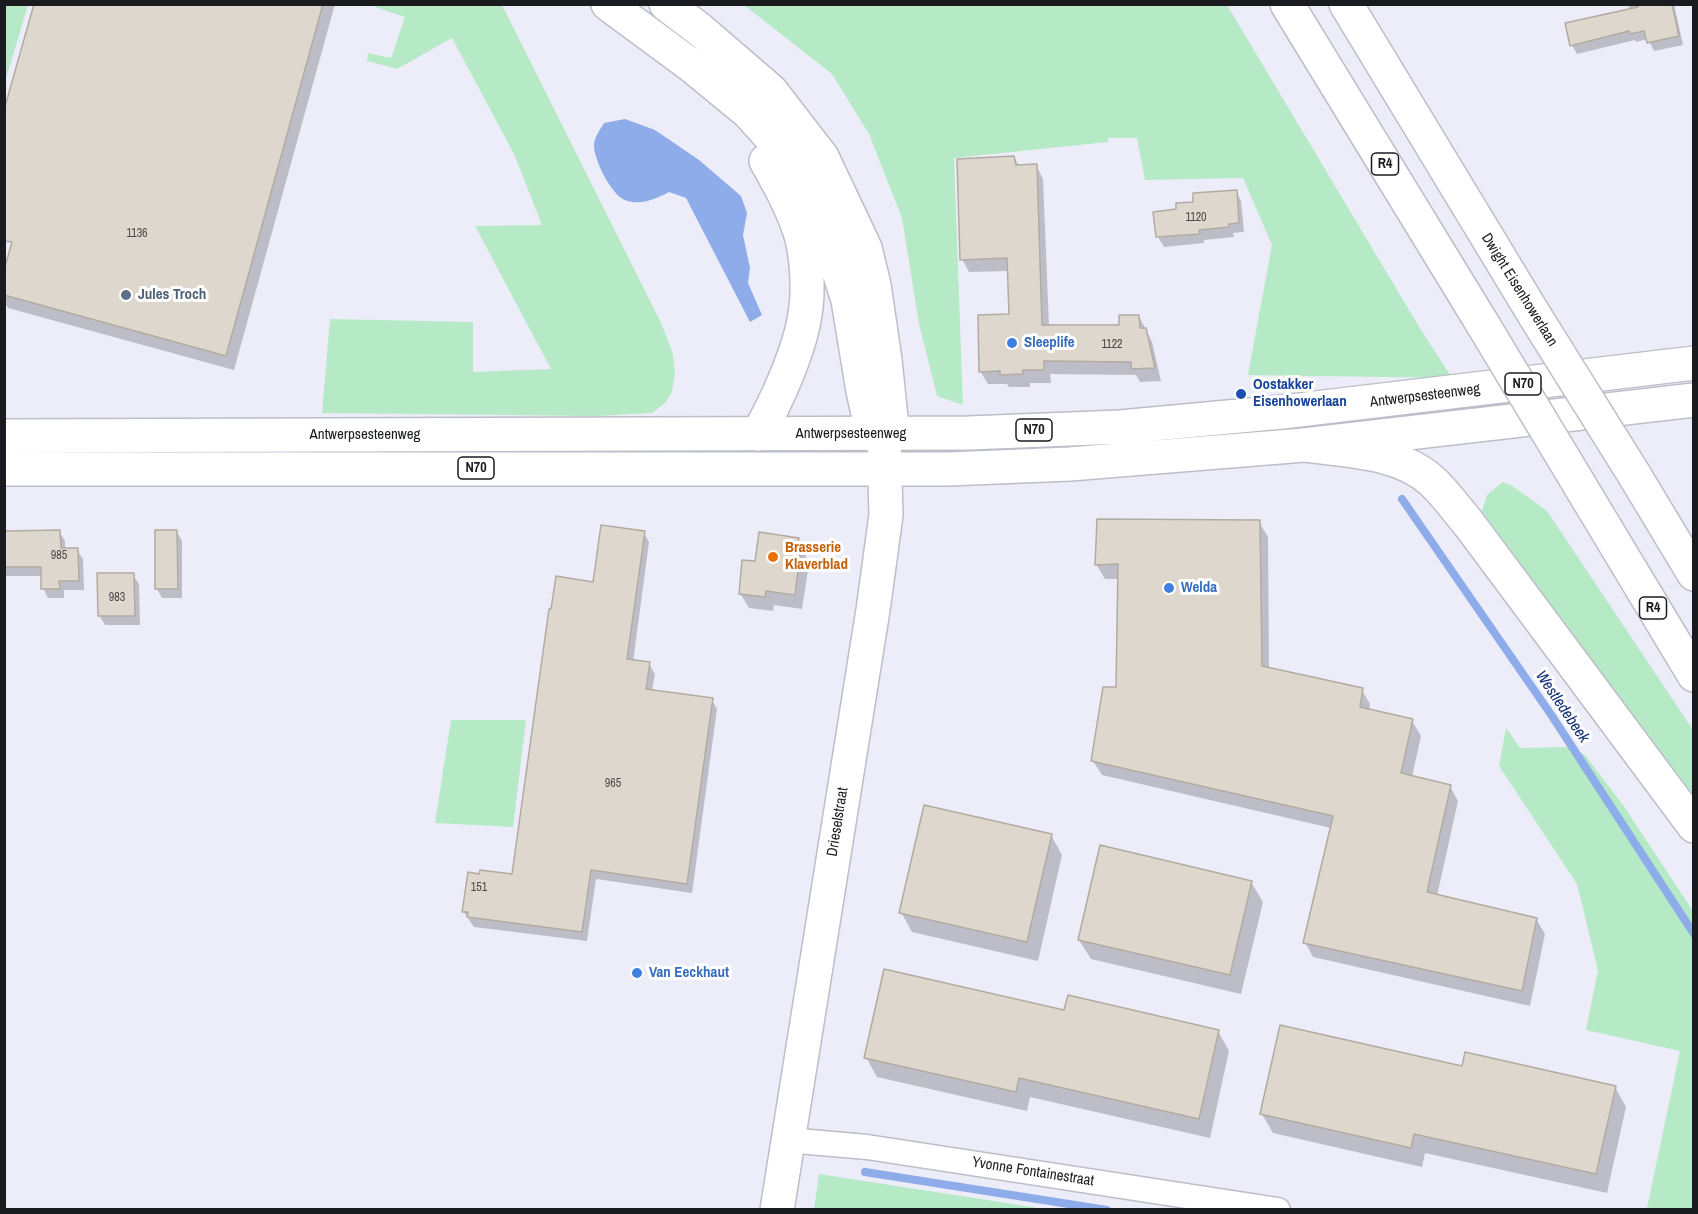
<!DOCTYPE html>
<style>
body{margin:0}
#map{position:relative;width:1698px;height:1214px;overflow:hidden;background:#ecedf9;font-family:"Archivo Narrow",sans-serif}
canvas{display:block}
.frame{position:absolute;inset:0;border:6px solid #1a1b1f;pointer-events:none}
</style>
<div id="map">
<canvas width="1698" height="1214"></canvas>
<div class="frame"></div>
</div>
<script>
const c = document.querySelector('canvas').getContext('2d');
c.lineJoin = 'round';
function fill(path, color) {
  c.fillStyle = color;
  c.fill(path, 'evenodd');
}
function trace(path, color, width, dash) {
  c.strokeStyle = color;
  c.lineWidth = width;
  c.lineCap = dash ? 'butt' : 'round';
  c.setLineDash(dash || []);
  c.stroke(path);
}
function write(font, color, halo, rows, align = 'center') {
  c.font = font + ' "Archivo Narrow",sans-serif';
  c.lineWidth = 6;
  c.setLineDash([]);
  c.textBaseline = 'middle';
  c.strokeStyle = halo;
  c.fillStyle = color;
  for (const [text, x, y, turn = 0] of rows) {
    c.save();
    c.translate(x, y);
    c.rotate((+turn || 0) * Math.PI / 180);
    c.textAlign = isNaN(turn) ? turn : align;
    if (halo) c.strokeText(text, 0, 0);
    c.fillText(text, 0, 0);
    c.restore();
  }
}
const green = new Path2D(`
 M 5,4 L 28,5 L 5,82 L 4,5 Z
 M 376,5 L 502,5 L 662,325 L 673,354 L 675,373 L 672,392 L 665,403 L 652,413 L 597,416 L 322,413 L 330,319 L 473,322 L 473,372 L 551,369 L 475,226 L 542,225 L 514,154 L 452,38 L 397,69 L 367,61 L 368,53 L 391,58 L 405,17 L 375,7 Z
 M 744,5 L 1227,5 L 1421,330 L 1452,378 L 1248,375 L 1272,245 L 1243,178 L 1145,180 L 1137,138 L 1108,138 L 1108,142 L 954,158 L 963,405 L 937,396 L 919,324 L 902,218 L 869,134 L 832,74 Z
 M 1503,482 L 1514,487 L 1547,511 L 1693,730 L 1693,806 L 1482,511 L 1487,495 Z
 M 451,720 L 526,720 L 513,827 L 435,823 Z
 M 1506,728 L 1520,748 L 1570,747 L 1585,755 L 1623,805 L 1693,911 L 1693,1209 L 1647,1208 L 1680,1051 L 1586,1030 L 1598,970 L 1577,884 L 1499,766 Z
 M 819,1174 L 1045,1209 L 814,1209 Z`);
const water = new Path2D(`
 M 625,119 L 655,130 L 699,160 L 741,196 L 747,213 L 743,235 L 750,268 L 748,283 L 762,315 L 750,322 L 686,198 L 669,192 C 656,199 640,206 625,200 C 611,195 593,158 594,144 C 595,136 600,130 604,123 Z`);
const shadow = new Path2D(`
 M 36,4 L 335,4 L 234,370 L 8,308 L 4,301 L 4,276 L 24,205 Z
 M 1628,4 L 1674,4 L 1683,45 L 1654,51 L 1648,39 L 1636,42 L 1635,40 L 1577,54 L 1572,45 L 1630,11 Z
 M 1014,157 L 1019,166 L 1036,165 L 1043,179 L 1049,326 L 1121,327 L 1139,316 L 1152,342 L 1161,381 L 1140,382 L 1136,375 L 1050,374 L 1051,383 L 1030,383 L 1030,387 L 1009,387 L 1007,384 L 988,384 L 980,371 L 1011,315 L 1009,271 L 969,272 L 962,259 Z
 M 1236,191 L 1241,201 L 1244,232 L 1233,233 L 1234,237 L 1204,240 L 1204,243 L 1164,247 L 1158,237 L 1178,211 L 1195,203 Z
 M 1259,522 L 1268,537 L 1269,670 L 1362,690 L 1370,704 L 1369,711 L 1412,721 L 1421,736 L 1412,777 L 1450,786 L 1458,801 L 1437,896 L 1536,919 L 1545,934 L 1530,1006 L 1313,957 L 1305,942 L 1331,828 L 1102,775 L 1093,761 L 1117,688 L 1119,579 L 1105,579 L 1096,564 Z
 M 59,531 L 65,541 L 65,550 L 77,550 L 83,559 L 84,590 L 64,590 L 64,598 L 48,598 L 43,588 L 43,576 L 4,576 L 4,532 Z
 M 177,532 L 182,541 L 182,598 L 162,598 L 157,589 Z
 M 644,533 L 649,542 L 633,662 L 649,664 L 655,674 L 652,691 L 712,700 L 717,709 L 692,893 L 596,879 L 587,941 L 474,927 L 463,911 L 514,876 L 595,584 Z
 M 798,539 L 806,554 L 805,565 L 808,570 L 802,609 L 774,605 L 773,611 L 749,608 L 740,593 L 756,563 Z
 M 133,575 L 139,584 L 140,625 L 105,625 L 99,615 Z
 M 1051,835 L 1062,855 L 1038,961 L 912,932 L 901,912 Z
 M 1251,882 L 1263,902 L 1241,994 L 1091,959 L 1079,940 Z
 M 1066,1012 L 1218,1031 L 1229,1051 L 1210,1138 L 1030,1097 L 1027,1111 L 877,1077 L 866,1057 Z
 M 1463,1068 L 1615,1087 L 1626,1107 L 1607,1193 L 1425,1153 L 1422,1167 L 1273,1133 L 1262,1114 Z`);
const stream = new Path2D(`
 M 1402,499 L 1552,716 L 1694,934
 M 865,1172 L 1107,1210`);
const building = new Path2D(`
 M 34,4 L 323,4 L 226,356 L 4,295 L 4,270 L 12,242 L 4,241 L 4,110 Z
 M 1638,4 L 1672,4 L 1679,36 L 1647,43 L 1644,31 L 1630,34 L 1629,31 L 1570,46 L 1565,23 L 1638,7 Z
 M 1014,156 L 1016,165 L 1037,164 L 1042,325 L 1119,325 L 1119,315 L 1139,315 L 1140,328 L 1146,328 L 1155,368 L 1131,369 L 1131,362 L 1044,361 L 1044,370 L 1023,370 L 1023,374 L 1000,375 L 1000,371 L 979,372 L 978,315 L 1009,314 L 1007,258 L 960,260 L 957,159 Z
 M 1237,190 L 1239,223 L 1229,224 L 1229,227 L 1199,230 L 1200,234 L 1156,237 L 1153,212 L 1176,209 L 1176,203 L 1193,202 L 1193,193 Z
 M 1097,519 L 1260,520 L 1262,666 L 1363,688 L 1360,707 L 1413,719 L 1401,773 L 1451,785 L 1427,892 L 1537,918 L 1522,991 L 1303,943 L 1333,816 L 1091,761 L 1103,687 L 1116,687 L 1118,564 L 1095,565 Z
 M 601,525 L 645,531 L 627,659 L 650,662 L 646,689 L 713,698 L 687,884 L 591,870 L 582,932 L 467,917 L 468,912 L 462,912 L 468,872 L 479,874 L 480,870 L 512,874 L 549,609 L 551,609 L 556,576 L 593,582 Z
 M 60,530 L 61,548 L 78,548 L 79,581 L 59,581 L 60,589 L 41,589 L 41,567 L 4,567 L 4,531 Z
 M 155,530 L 177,530 L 178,589 L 155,589 Z
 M 759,532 L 799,538 L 796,553 L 800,554 L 795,595 L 766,591 L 765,597 L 739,594 L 742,560 L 755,561 Z
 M 97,573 L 134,573 L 135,616 L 98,616 Z
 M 924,805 L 1052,834 L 1027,942 L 899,913 Z
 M 1100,845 L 1252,881 L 1230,975 L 1078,940 Z
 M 884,969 L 1064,1010 L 1068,995 L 1219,1030 L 1199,1119 L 1019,1078 L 1016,1092 L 864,1058 Z
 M 1280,1025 L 1462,1066 L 1465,1052 L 1616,1086 L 1596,1174 L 1414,1134 L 1411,1148 L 1260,1114 Z`);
const street = new Path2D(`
 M 787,1140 L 867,1147 L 1278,1210`);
const secondary = new Path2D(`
 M 777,1210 L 873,610 L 886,515 L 884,440`);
const primary = new Path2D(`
 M 4,436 L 969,433 L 1120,427 L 1282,412 L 1694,363
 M 4,469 L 948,469 L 1070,464 L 1304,445 L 1694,400`);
const highway = new Path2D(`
 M 608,4 L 692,66 L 748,112 L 786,154 L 818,207 L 848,300 L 863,391 L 869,418 L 884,434 L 891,418 L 885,360 L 874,285 L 865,248 L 822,157 L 771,91 L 699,29 L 666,4
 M 1287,4 L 1482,323
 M 1346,4 L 1535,316
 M 758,434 C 776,403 800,350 805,314 C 809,292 807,253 800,232 C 792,207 779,184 766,161
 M 1304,445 C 1346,451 1399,451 1432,481 C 1446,494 1457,510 1469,524 L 1694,826
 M 1635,476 L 1694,574
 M 1579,484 L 1694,675`);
const highwayBridge = new Path2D(`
 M 1535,316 L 1635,476
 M 1482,323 L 1579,484`);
const markers = [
 [126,295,6,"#5c6f8a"],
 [1012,343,6,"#3f7fe0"],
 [1241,394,6,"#1a4fb4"],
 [773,557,6,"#e8710a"],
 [1169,588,6,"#3f7fe0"],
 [637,973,6,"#3f7fe0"]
];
const numberNames = [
 ["1120",1196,218],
 ["1136",137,234],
 ["1122",1112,345],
 ["985",59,556],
 ["983",117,598],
 ["965",613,784],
 ["151",479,888]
];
const shields = [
 [1385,164,27],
 [1523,384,36],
 [1034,430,36],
 [476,468,36],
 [1653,608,27]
];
const shieldNames = [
 ["R4",1385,164],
 ["N70",1523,384],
 ["N70",1034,430],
 ["N70",476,468],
 ["R4",1653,608]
];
const streetNames = [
 ["Dwight Eisenhowerlaan",1519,290,58],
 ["Antwerpsesteenweg",1425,396,-7],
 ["Antwerpsesteenweg",851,434],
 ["Antwerpsesteenweg",365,435],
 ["Drieselstraat",838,822,-81],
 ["Yvonne Fontainestraat",1033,1172,9]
];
const serviceNames = [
 ["Jules Troch",138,295]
];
const shopNames = [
 ["Sleeplife",1024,343],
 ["Welda",1181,588],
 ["Van Eeckhaut",649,973]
];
const transitNames = [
 ["Oostakker",1253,385],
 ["Eisenhowerlaan",1253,402]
];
const foodNames = [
 ["Brasserie",785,548],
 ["Klaverblad",785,565]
];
const waterNames = [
 ["Westledebeek",1562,707,56]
];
fill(green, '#b6eac7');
fill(water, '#8eace9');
fill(shadow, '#0003');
trace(stream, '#8eace9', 8);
fill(building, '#ded7cd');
trace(building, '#b2aba2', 1.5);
trace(street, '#bcbec8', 27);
trace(secondary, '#bcbec8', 36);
trace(primary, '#bcbec8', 36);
trace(highway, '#bcbec8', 36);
trace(street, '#fff', 24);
trace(secondary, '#fff', 33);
trace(primary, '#fff', 33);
trace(highway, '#fff', 33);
trace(highwayBridge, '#bcbec8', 36, []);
trace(highwayBridge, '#fff', 33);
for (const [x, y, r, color] of markers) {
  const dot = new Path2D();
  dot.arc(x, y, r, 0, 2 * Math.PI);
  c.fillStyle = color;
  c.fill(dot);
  trace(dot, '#fff', 2);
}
write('12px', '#4b4a4a', null, numberNames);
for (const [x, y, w] of shields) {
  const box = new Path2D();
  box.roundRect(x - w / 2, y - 11, w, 22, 4.5);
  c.fillStyle = '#fff';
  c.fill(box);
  trace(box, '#1a1b1f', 1.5);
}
write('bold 14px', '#1a1b1f', null, shieldNames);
write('15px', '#1a1b1f', '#fff', streetNames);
write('bold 15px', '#4e5e75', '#fff', serviceNames, 'left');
write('bold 15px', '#366cbe', '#fff', shopNames, 'left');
write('bold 15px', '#164399', '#fff', transitNames, 'left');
write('bold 15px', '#c56008', '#fff', foodNames, 'left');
write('italic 16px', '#17347a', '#fff', waterNames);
</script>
